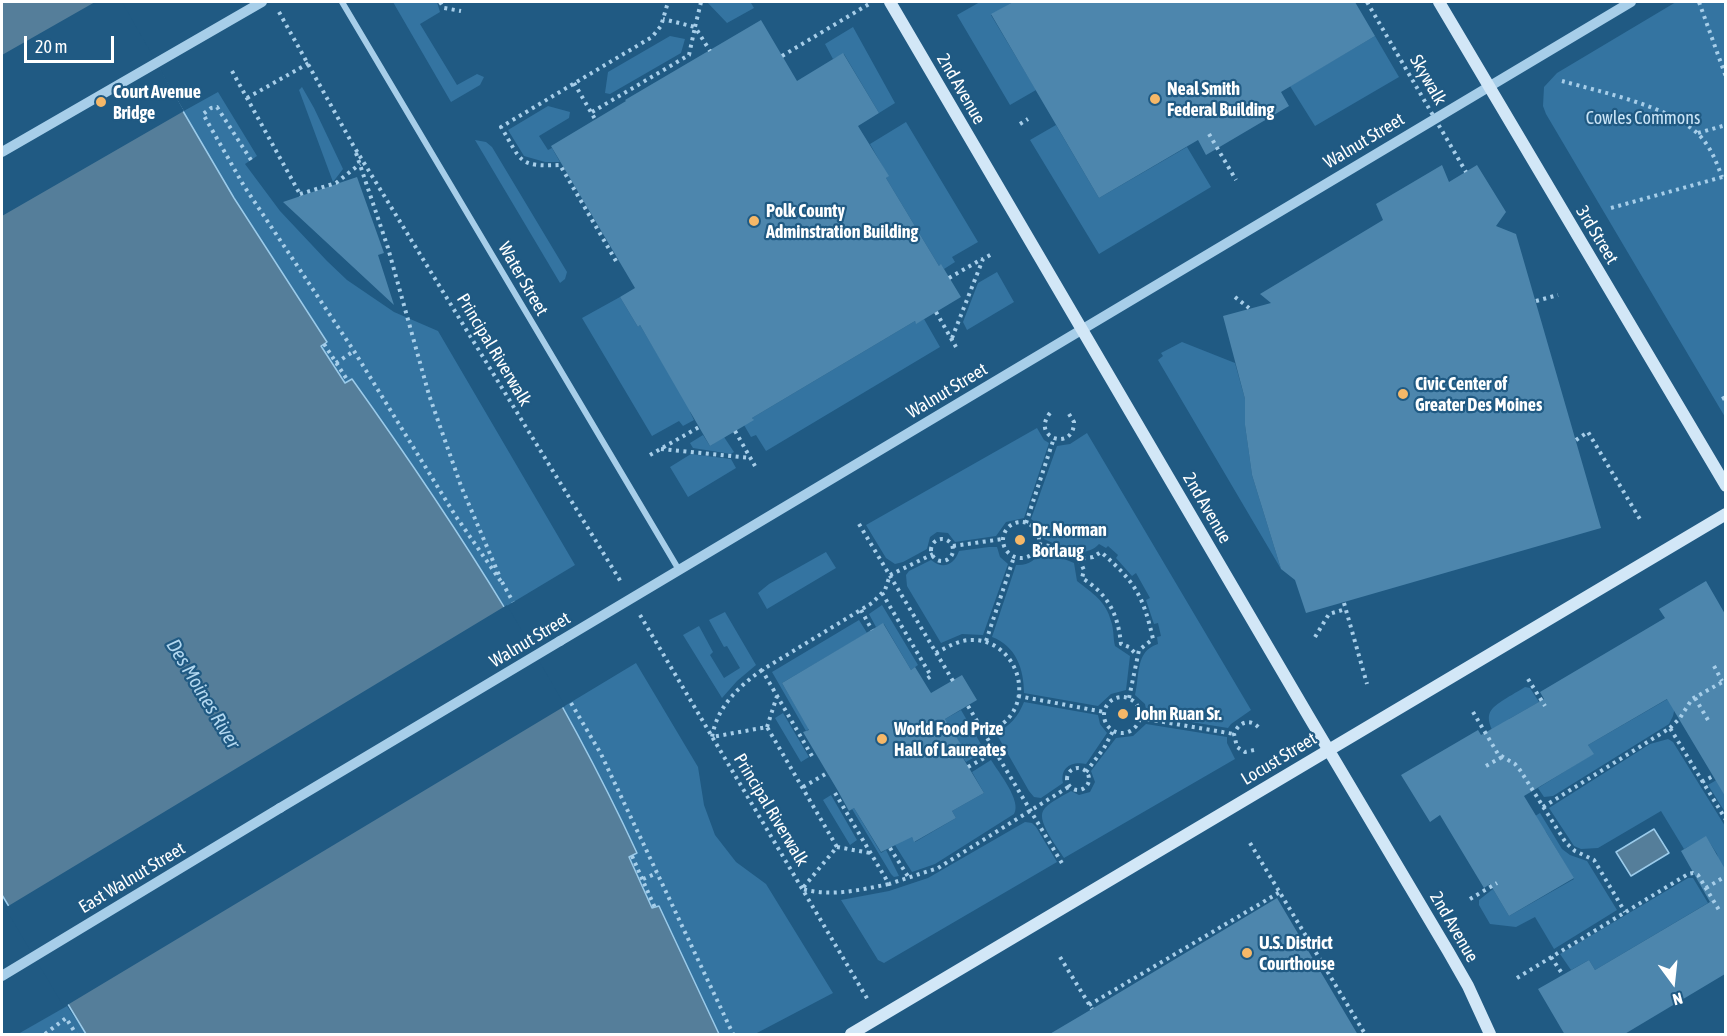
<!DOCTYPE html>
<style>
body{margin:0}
#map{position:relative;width:1727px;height:1036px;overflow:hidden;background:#205a83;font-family:"Asap Condensed",sans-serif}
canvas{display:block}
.frame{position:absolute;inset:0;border:3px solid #fff;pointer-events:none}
.north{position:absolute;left:1643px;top:952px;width:60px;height:60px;-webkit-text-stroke:4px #205a83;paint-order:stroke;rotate:165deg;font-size:16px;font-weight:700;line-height:24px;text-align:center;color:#fff}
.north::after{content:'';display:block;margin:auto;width:21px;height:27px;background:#fff;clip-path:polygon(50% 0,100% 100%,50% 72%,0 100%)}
.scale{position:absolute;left:24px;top:36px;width:90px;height:27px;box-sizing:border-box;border:3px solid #fff;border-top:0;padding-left:8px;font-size:18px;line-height:21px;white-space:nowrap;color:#fff;-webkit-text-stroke:4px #205a83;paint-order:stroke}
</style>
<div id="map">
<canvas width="1727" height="1036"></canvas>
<div class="frame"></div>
<div class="north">N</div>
<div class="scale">20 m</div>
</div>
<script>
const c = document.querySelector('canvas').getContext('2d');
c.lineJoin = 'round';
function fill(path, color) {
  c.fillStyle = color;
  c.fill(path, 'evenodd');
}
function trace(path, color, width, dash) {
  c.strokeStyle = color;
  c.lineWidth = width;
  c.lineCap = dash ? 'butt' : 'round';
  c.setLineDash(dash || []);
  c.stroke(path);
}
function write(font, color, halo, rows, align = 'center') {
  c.font = font + ' "Asap Condensed",sans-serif';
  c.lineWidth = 4.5;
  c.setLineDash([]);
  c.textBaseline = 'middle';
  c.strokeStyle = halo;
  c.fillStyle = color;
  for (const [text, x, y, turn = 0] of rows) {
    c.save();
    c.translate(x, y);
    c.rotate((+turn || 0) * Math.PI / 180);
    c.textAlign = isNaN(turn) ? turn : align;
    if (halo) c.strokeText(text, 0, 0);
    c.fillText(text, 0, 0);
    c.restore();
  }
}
const green = new Path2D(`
 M 393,2 L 437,2 L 440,12 L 420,24 L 457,85 L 477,74 L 484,77 L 480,85 L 451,102 Z
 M 707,2 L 754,2 L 751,3 L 754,8 L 727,23 Z
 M 980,2 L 1013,2 L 991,15 L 1036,90 L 1010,105 L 957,15 Z
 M 1676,2 L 1725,2 L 1725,417 L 1546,114 L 1543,106 L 1544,87 L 1557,73 Z
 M 853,27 L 895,103 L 879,113 L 844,54 L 833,59 L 825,44 Z
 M 670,36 L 685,39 L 681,53 L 610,94 L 605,93 L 608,72 Z
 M 1375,36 L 1399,77 L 1315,126 L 1290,86 Z
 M 302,87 L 314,108 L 343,169 L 333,182 L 299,90 Z
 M 218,92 L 257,156 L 245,164 L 280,211 L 327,261 L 347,280 L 394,312 L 438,331 L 575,565 L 505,607 L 408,459 L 352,380 L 345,383 L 321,346 L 327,341 L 234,198 L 182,112 Z
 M 548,106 L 570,112 L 569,118 L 539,136 L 548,150 L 552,148 L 560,162 L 545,162 L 524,156 L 508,130 Z
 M 906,122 L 978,242 L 952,257 L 955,262 L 944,269 L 941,265 L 939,266 L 886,178 L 888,176 L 870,144 Z
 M 1056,125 L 1099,198 L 1187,147 L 1211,187 L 1099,254 L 1030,140 Z
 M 475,140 L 486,142 L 492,147 L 567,272 L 565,279 L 560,283 Z
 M 997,272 L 1014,302 L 967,330 L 963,322 L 978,283 Z
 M 620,297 L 638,327 L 640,325 L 691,411 L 690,412 L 694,420 L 683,426 L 679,421 L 652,436 L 582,318 Z
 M 924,319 L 940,347 L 766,451 L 756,435 L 751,437 L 744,425 L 753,419 L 752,418 L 915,321 L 916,323 Z
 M 1182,342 L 1235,363 L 1245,399 L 1245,425 L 1252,475 L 1281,569 L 1158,360 L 1163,356 L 1161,353 Z
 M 1037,428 L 1044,440 L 1049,443 L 1024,518 L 1006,522 L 996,536 L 955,542 L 948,533 L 937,532 L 930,537 L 927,549 L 903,562 L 895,564 L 886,558 L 866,525 Z
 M 1087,433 L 1251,710 L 1231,724 L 1228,728 L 1147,715 L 1145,704 L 1135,695 C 1140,675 1135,651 1158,644 L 1157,637 L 1161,636 L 1158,623 L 1154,624 L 1146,600 L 1150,598 L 1136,573 L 1132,576 L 1116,558 L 1118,555 L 1108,546 L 1106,548 L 1099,544 C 1083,561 1061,546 1044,539 L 1039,525 L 1031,519 L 1057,446 L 1070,444 Z
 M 703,435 L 710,446 L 724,437 L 734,452 L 731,454 L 693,448 L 690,443 Z
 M 691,454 L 731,459 L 736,468 L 688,497 L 670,467 Z
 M 989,547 L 997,547 L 1000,557 L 1008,564 L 983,635 L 962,634 L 941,643 L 907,586 L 906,575 L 909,571 L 931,560 C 943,570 954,565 959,551 Z
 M 1042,550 L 1074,563 L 1077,581 C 1092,593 1106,601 1111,621 C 1114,629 1113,638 1115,646 L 1130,656 L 1126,690 L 1111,694 L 1098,706 L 1024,693 C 1024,669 1016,646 992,637 L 1016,565 C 1028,566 1036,560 1042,550 Z
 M 826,552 L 836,568 L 767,609 L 758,593 L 769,584 Z
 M 882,605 L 918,665 L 911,670 L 884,624 L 876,627 L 869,614 Z
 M 725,612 L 756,665 L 737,681 L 722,698 L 683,635 L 699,626 L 713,652 L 710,655 L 724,678 L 740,668 L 727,646 L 724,647 L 709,620 Z
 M 859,620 L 867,633 L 782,683 L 809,729 L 806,731 L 772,672 Z
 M 636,663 L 698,767 L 704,805 L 715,835 L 736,862 L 766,884 L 833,993 L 755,1034 L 719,1034 L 659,906 L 653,909 L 629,857 L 636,853 L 610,796 L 563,707 Z
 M 1525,687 L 1530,688 L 1539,702 L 1509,719 L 1504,751 C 1478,709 1486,711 1525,687 Z
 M 1678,693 L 1673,716 L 1669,724 L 1553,796 L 1544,797 L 1538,788 L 1593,754 L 1588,745 Z
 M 1024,702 L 1098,715 L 1100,724 L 1107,733 L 1086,764 C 1071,761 1060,768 1063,783 L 1041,798 L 1034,797 L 1029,791 L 996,733 C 1010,726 1018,717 1024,702 Z
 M 961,710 L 985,751 L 966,762 L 957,748 L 961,745 L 945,719 Z
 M 783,713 L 809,757 L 801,762 L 775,718 Z
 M 1146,724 L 1227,737 L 1227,743 L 1235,759 L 1064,858 C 1058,848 1037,822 1043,811 C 1047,803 1063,796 1071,791 L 1079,795 L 1090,792 L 1095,782 L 1091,771 L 1116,738 L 1133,736 Z
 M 1668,739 L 1673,742 L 1725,826 L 1725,871 L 1722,874 L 1717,854 L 1706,837 L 1684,849 L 1661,811 L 1598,848 L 1581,849 L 1574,846 L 1549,808 L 1650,744 Z
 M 991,760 C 999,773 1022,801 1014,814 L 935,864 L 912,872 L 895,845 L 911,836 L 915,842 L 956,818 L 952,811 L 984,793 L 972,772 Z
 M 1725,775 L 1726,776 L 1725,812 L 1708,785 Z
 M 831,795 L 857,840 L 850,845 L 823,800 Z
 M 854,808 L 881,853 L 886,850 L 899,876 L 894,877 L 891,874 L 852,809 Z
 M 1540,813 L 1562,849 L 1570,855 L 1587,861 L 1617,910 L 1554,949 L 1535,917 L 1516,927 L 1490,924 L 1479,905 L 1479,900 L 1493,889 L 1509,916 L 1574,879 L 1546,832 L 1527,821 Z
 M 1025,822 L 1032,823 L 1036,827 L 1057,862 L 884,963 L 878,960 L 841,900 L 889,891 L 928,878 Z
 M 1688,878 L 1693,878 L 1708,903 L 1595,970 L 1589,960 L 1571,970 L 1560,954 Z
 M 67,1006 L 86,1034 L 18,1034 Z`);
const water = new Path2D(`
 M 2,2 L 119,2 L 234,198 L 327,342 L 321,346 L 345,383 L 352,379 C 460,530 559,685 637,853 L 629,857 L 652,908 L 659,906 L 719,1034 L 86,1034 L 2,895 Z
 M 1654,829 L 1669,853 L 1631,876 L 1616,852 Z`);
const pier = new Path2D(`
 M 95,2 L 122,2 L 184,111 L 2,216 L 2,55 Z
 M 507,605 L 565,706 L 64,1007 L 5,908 Z`);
const building = new Path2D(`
 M 1013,2 L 1355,2 L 1375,36 L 1281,92 L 1289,106 L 1206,155 L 1198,140 L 1099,198 L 991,14 Z
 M 761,20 L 797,81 L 843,53 L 879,113 L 858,126 L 889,176 L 886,178 L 939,266 L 941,264 L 961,297 L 916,324 L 915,321 L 752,418 L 754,420 L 710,446 L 640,325 L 638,327 L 620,297 L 635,288 L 551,146 L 626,101 L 625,100 Z
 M 1442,165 L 1449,182 L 1477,165 L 1506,212 L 1496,226 L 1516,234 L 1601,528 L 1306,613 L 1295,580 L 1281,569 L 1252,475 L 1245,425 L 1245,399 L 1223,316 L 1271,303 L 1260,294 L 1383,220 L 1376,204 Z
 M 357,177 L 384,253 L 378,255 L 394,305 L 283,202 Z
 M 1706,581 L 1725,614 L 1725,796 L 1667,699 L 1588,745 L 1594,754 L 1524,796 L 1574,878 L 1509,916 L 1490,884 L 1484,888 L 1440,815 L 1430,822 L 1401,775 L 1478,730 L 1481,735 L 1544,699 L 1540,692 L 1665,618 L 1659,609 Z
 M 883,623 L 911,670 L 915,667 L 931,693 L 962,675 L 977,700 L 945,719 L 962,746 L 957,748 L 984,793 L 952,811 L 956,818 L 914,842 L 912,837 L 881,852 L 854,808 L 849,811 L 838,791 L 803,732 L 809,730 L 782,683 Z
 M 1706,836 L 1725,869 L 1725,974 L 1623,1035 L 1565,1035 L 1538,989 L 1589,960 L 1595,970 L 1710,902 L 1681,851 Z
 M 1277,898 L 1358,1035 L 1048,1035 L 1092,1009 Z`);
const path = new Path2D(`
 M 440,2 L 444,8 L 461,11
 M 701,2 L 695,27 L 710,51
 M 1699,2 L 1726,77
 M 279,12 L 353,145 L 621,582
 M 782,56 L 869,4
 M 232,71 L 301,196
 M 1562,81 C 1601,92 1668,106 1697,133 C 1710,145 1716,161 1722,177
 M 574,83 L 595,119
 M 247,98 L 309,63
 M 592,112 L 689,55 L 695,27 L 663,19
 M 1020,124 L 1028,119
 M 1698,133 L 1726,125
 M 1209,134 L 1236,180
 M 356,153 L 388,248 L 429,395 L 461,486 L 499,575
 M 251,160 L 217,107 L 211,108 L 203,114 L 244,186 L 354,351 L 455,515 L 502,583
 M 300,194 L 336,183 L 360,164
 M 1611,208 L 1726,176
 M 616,261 L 560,165 C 517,167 522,161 501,127 L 652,37 L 661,26 L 668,2
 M 949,278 L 982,259
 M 1235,297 L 1249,308
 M 1536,301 L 1558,295
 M 936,312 L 956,347
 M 952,338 L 983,259 L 994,253
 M 324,344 L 348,381
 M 336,363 L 354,351
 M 1722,399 L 1726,397
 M 1050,413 C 1030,438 1074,452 1074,422 L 1069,414
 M 735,431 L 755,466
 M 1576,440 L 1588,432 L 1641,521
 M 661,449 L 750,458
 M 650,455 L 699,427
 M1003 540a18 18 0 1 1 36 0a18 18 0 1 1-36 0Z
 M 1026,523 L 1054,438
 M 859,524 L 953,681
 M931 550a11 11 0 1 1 22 0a11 11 0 1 1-22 0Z
 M 1039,544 L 1054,547 L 1079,559
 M 953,546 L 1003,539
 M 502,582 L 513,602
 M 882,593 L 931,676 L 924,681
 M 1344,603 L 1367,684
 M 861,610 L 872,630
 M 640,615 L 868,1000
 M 1315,637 L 1329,614 L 1346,609
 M 986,641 L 1014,557
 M 936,653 C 947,647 959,640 971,640 C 1008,638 1033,684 1011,715 C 1005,724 994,729 985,734
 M 1714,666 L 1722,681
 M 762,670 C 738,687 717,707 712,737 L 767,727 L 837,847 L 802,889 C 831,897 860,890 889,884
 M 1528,679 L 1545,706
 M 1018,696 L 1104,712
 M1104 715a18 18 0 1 1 36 0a18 18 0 1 1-36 0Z
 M 1129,698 L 1139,650 L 1153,639 C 1143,595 1135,582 1101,552 L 1093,557 L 1079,559 L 1084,570 L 1082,578 C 1108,594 1118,614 1121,644 L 1129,647 L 1137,655
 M 1695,698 L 1708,720
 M 571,703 L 601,754 L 733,1034
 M 968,706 L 1063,865
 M 1473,712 L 1498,754 L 1515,764 L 1520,770 L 1566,843 L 1575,851 L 1594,860 L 1625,912
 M 1140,718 L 1234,734
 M 767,727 L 777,696
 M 1670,728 L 1680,718 L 1692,699 L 1726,680
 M 1254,750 L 1245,752 L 1237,747 L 1234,734 C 1239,721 1251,718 1260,729
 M 812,756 L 762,670 L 872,603 L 885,590 L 890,575 L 933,554
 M 1486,766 L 1502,757
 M 968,767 L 995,752
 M1067 779a11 11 0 1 1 22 0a11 11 0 1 1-22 0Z
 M 1086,772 L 1104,748 L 1113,731
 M 1702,782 L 1713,776
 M 803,787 L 827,773
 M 835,793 L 889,884 L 938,868 L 1070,786
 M 1543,807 L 1670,728 L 1726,820
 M 1250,843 L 1365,1034
 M 837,847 L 870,853
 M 890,848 L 909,878
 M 632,856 L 655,908
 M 643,879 L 657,873
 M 1706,888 L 1726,876
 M 1470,899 L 1497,883
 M 1060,957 L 1092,1009
 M 1551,957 L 1563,975
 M 1517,978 L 1688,874 L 1693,873 L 1698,875 L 1719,910
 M 1089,1005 L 1280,892
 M 45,1034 L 66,1018 L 76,1034`);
const minor = new Path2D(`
 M 342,2 L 679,570`);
const tertiary = new Path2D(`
 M 2,152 L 262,2
 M 560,641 L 1631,2
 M 2,976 L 280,808`);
const secondary = new Path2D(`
 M 890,2 L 1309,717 L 1448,951 L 1468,986 L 1490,1034
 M 1439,2 L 1726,486
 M 851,1034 L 1726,514`);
const pathBridge = new Path2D(`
 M 1367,2 L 1466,172`);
const tertiaryBridge = new Path2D(`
 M 280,808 L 560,641`);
const markers = [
 [1155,99,6,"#f6b868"],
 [101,102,6,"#f6b868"],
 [754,221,6,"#f6b868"],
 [1403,394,6,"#f6b868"],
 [1020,540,6,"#f6b868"],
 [1123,714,6,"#f6b868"],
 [882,739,6,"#f6b868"],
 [1247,953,6,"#f6b868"]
];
const streetNames = [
 ["Skywalk",1428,80,60],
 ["2nd Avenue",961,89,60],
 ["Walnut Street",1364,141,-31],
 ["3rd Street",1597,235,59],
 ["Water Street",523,279,60],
 ["Principal Riverwalk",494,350,59],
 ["Walnut Street",947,391,-31],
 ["2nd Avenue",1207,508,60],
 ["Walnut Street",530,640,-31],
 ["Locust Street",1279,759,-31],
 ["Principal Riverwalk",771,810,59],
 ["East Walnut Street",132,878,-31],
 ["2nd Avenue",1454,927,60]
];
const poiNames = [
 ["Neal Smith",1167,89],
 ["Federal Building",1167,110],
 ["Court Avenue",113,92],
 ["Bridge",113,113],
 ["Polk County",766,211],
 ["Adminstration Building",766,232],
 ["Civic Center of",1415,384],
 ["Greater Des Moines",1415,405],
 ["Dr. Norman",1032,530],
 ["Borlaug",1032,551],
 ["John Ruan Sr.",1135,714],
 ["World Food Prize",894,729],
 ["Hall of Laureates",894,750],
 ["U.S. District",1259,943],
 ["Courthouse",1259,964]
];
const parkNames = [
 ["Cowles Commons",1643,118]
];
const waterNames = [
 ["Des Moines River",203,694,59]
];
fill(green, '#3474a1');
fill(water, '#557e9a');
trace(water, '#9bcbea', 1.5);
fill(pier, '#205a83');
fill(building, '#4d86ad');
trace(path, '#a7cee9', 4, [3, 4.5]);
trace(minor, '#a7cee9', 6);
trace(tertiary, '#a7cee9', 10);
trace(secondary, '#d2e7f7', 12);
trace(pathBridge, '#a7cee9', 4, [3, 4.5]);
trace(tertiaryBridge, '#a7cee9', 10);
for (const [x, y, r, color] of markers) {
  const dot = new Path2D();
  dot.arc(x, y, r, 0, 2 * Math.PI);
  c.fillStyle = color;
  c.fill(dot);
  trace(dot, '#205a83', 2);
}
write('18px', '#fff', '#205a83', streetNames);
write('bold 18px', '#fff', '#205a83', poiNames, 'left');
write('18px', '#cbe5f7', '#205a83', parkNames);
write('italic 20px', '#b3d8f0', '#205a83', waterNames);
</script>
